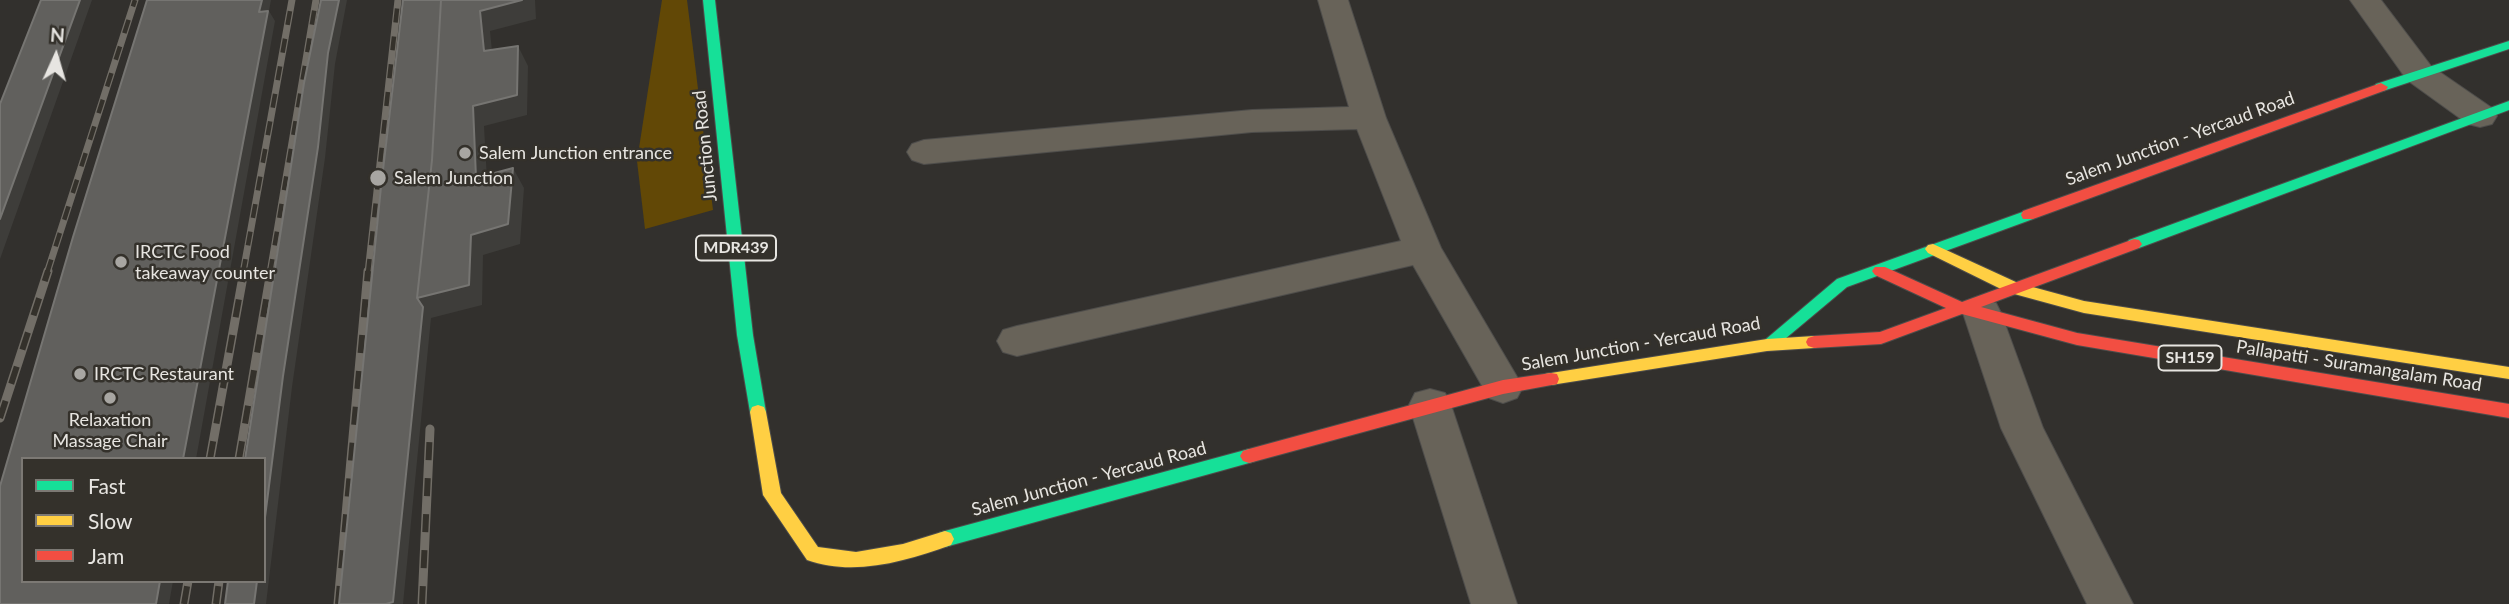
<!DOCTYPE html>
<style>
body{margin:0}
#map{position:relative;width:2509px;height:604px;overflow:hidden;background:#32302d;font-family:Lato,sans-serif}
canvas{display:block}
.legend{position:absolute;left:21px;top:457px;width:245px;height:126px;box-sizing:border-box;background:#34312b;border:2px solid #7c7974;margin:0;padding:9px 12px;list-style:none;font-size:21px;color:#e7e5e1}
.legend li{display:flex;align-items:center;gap:14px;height:35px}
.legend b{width:35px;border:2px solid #7c7974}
.north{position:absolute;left:21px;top:21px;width:70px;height:70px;-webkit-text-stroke:5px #34312b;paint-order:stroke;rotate:4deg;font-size:19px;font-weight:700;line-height:28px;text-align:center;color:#e7e5e1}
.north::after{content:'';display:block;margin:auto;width:24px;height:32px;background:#e7e5e1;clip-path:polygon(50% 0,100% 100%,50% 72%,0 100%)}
</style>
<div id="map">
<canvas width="2509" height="604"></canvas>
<ul class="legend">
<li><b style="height:9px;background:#16e098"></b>Fast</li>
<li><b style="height:9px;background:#ffcf43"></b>Slow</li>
<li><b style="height:9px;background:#f24e42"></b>Jam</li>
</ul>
<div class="north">N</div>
</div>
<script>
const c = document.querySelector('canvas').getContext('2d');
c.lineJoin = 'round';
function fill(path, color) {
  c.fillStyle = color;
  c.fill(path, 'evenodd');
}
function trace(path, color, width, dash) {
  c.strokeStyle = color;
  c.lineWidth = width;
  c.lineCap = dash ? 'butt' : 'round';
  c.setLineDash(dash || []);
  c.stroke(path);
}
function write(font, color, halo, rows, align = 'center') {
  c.font = font + ' Lato,sans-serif';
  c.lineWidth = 5;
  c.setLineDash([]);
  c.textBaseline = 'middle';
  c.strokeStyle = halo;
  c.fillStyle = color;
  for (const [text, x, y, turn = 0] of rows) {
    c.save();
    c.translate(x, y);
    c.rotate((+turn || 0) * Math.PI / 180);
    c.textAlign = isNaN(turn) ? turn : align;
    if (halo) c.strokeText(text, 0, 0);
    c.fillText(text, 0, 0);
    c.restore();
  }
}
const green = new Path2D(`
 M 662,0 L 687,0 L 713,210 L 645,229 L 637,161 Z`);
const street = new Path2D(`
 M 1318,0 L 1348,0 L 1386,118 L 1441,248 L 1523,387 L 1517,398 L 1503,403 L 1489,398 L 1413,265 L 1017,356 L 1003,352 L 997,341 L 1003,330 L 1017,326 L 1401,241 L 1357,129 L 1252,132 L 924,164 L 912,160 L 907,152 L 912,144 L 924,140 L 1252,110 L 1349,107 Z
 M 2350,0 L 2381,0 L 2431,66 L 2492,108 L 2497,116 L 2492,124 L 2480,127 L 2468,124 L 2407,80 Z
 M 1982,298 L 1996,303 L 2001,313 L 2043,428 L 2133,604 L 2087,604 L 2001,428 L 1963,313 L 1968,303 Z
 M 1430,389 L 1445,393 L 1451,405 L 1517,604 L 1471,604 L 1409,405 L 1415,393 Z`);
const fast = new Path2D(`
 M 703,0 L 715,0 L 753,335 L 766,412 L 764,417 L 758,419 L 752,417 L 750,412 L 737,335 Z
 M 2509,41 L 2509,49 L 2386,90 L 2381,91 L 2374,87 L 2376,84 Z
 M 2509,101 L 2509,110 L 2139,248 L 2129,248 L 2126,244 L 2129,240 Z
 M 2028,210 L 2033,211 L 2035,215 L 2033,219 L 1847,287 L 1773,349 L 1761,349 L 1759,345 L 1837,279 Z
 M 1249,449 L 1255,451 L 1258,456 L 1255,461 L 1249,463 L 945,547 L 939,545 L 936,539 L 939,533 L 945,531 Z`);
const slow = new Path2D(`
 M 1933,244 L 2018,283 L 2084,301 L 2509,367 L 2509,379 L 2084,313 L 2007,292 L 1928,253 L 1925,249 L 1928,245 Z
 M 1814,336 L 1820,338 L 1822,342 L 1820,346 L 1814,348 L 1767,351 L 1551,385 L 1545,384 L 1543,379 L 1545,374 L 1551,373 L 1767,339 Z
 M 758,405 L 764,407 L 766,412 L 781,493 L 818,547 L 856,552 L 903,544 L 945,531 L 951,533 L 954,539 L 951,545 C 906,561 854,577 807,560 L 763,495 L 750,412 L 752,407 Z`);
const jam = new Path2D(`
 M 2381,83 L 2388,87 L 2386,90 L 2033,219 L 2023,219 L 2021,215 L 2023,211 Z
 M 2134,239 L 2139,240 L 2142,244 L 2139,248 L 1981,307 L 2077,333 L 2509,404 L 2509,418 L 2077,345 L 1962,314 L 1881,344 L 1814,348 L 1808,346 L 1806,342 L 1808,338 L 1814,336 L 1880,332 L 1946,308 L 1875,275 L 1872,271 L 1875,267 L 1885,267 L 1962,302 Z
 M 1551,373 L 1557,374 L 1559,379 L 1557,384 L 1503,394 L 1249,463 L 1243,461 L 1240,456 L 1243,451 L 1249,449 L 1503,380 Z`);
const railFar1 = new Path2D(`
 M 47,273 L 135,0
 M 243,273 L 292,0
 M 270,273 L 316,0
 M 368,273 L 398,0`);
const rail = new Path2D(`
 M 0,418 L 48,271
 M 210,459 L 244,271
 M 239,459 L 271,271
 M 184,604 L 188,581
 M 216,604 L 219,581
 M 338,604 L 368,271
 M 422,604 L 430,429`);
const shadedWall = new Path2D(`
 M 80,0 L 92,0 L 0,259 L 0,219 Z
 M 262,0 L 271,0 L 269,11 L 275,21 L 196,459 L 183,459 Z
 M 339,0 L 347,0 L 335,64 L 325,158 L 292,387 L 266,604 L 254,604 L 257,581 L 264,581 L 264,525 L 283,376 L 328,53 Z
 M 522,0 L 535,0 L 536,19 L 490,31 L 494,71 L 484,51 L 480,11 Z
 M 518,46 L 528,66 L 527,115 L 484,126 L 488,198 L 476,178 L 473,106 Z
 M 513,168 L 524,188 L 520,244 L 483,255 L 482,305 L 431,318 L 403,604 L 386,604 L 417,298 L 471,235 Z
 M 160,581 L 173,581 L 169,604 L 156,604 Z`);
const building = new Path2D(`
 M 41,0 L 80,0 L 0,219 L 0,104 Z
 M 147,0 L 262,0 L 259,12 L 268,11 L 183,459 L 23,459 L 23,581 L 160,581 L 156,604 L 0,604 L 0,486 L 73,237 Z
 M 321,0 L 339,0 L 328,53 L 318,147 L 283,376 L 264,525 L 264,459 L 245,459 L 304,83 Z
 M 403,0 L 441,0 L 432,160 L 417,298 L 423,307 L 393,602 L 386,604 L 339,604 L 381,187 Z
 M 441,0 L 522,0 L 480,11 L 484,51 L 518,46 L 517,95 L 473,106 L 476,178 L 513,168 L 508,224 L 471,235 L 469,285 L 417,298 L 432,160 Z
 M 228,581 L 257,581 L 254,604 L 225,604 Z`);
const markers = [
 [465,153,7,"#a8a6a2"],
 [378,178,9,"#a8a6a2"],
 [121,262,7,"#a8a6a2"],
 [80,374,7,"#a8a6a2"],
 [110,398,7,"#a8a6a2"]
];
const shields = [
 [736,248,80],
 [2190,358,63]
];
const shieldNames = [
 ["MDR439",736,248],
 ["SH159",2190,358]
];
const streetNames = [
 ["Salem Junction - Yercaud Road",2180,139,-20],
 ["Junction Road",705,146,-96],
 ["Salem Junction - Yercaud Road",1641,344,-10],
 ["Pallapatti - Suramangalam Road",2359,366,9],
 ["Salem Junction - Yercaud Road",1089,479,-15]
];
const poiNames = [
 ["Salem Junction entrance",479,153],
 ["Salem Junction",394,178],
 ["IRCTC Food",135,252],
 ["takeaway counter",135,273],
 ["IRCTC Restaurant",94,374],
 ["Relaxation",110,420,"center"],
 ["Massage Chair",110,441,"center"]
];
fill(green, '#624806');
trace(street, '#4e4d4b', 2);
trace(fast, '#4e4d4b', 2);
trace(slow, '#4e4d4b', 2);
trace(jam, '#4e4d4b', 2);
fill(street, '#686359');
fill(fast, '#16e098');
fill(slow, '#ffcf43');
fill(jam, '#f24e42');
trace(railFar1, '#726e67', 7);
trace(rail, '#726e67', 9);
trace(railFar1, '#34312b', 4.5, [14]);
trace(rail, '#34312b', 6, [18]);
fill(shadedWall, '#3e3d3a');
fill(building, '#61605d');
trace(building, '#767572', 2);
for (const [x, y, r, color] of markers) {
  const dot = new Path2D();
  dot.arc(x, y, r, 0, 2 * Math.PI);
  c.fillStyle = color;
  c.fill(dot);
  trace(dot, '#34312b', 2.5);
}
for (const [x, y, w] of shields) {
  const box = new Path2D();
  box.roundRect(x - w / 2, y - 12.5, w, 25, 5);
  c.fillStyle = '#34312b';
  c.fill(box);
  trace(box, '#e7e5e1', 2);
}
write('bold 16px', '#e7e5e1', null, shieldNames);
write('18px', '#e7e5e1', '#34312b', streetNames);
write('18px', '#e7e5e1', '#34312b', poiNames, 'left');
</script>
